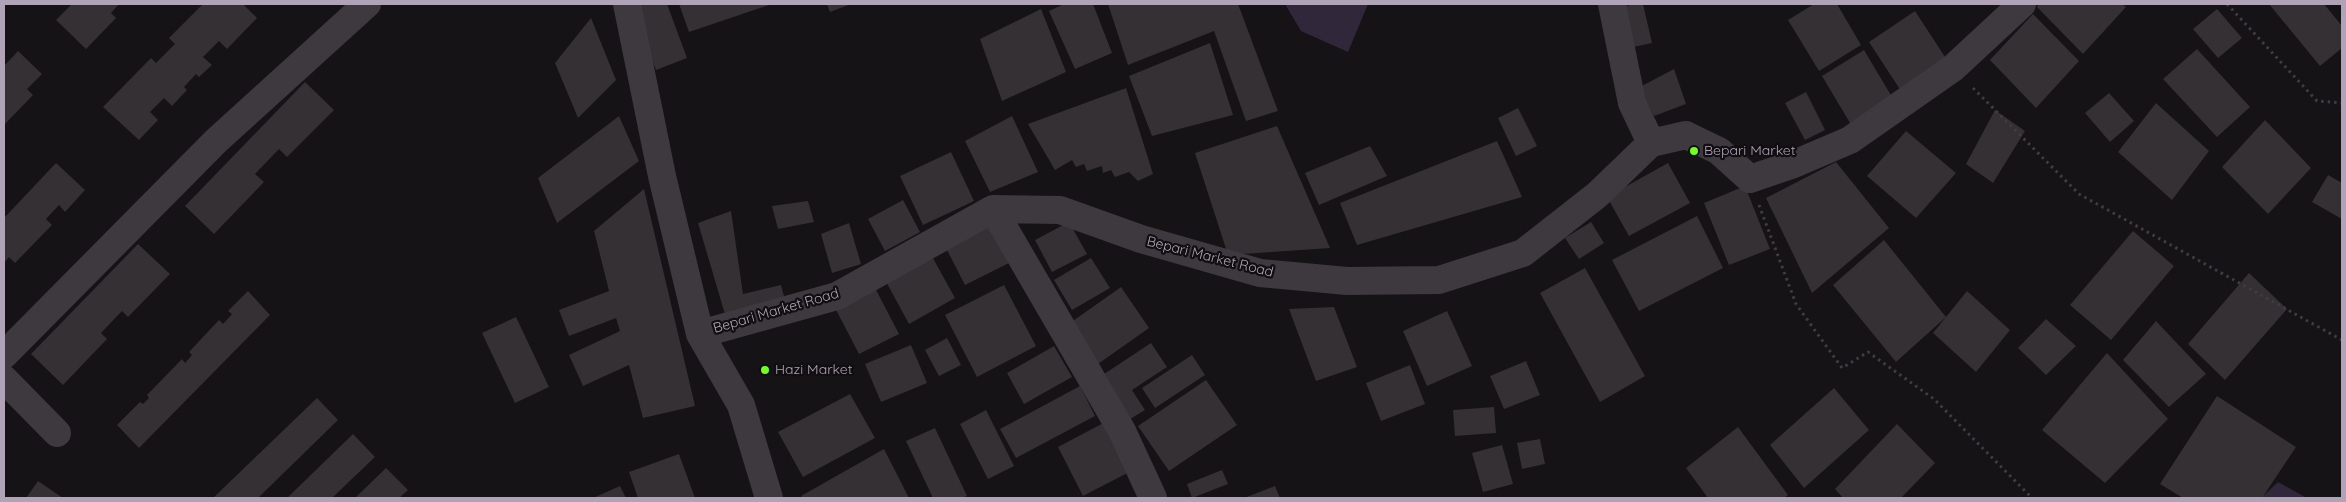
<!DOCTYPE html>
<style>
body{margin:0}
#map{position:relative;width:2346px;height:502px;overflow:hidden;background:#151315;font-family:Quicksand,sans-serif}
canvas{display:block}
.frame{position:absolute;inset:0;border:5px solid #b0a3b7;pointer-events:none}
</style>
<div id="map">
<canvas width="2346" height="502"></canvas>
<div class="frame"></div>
</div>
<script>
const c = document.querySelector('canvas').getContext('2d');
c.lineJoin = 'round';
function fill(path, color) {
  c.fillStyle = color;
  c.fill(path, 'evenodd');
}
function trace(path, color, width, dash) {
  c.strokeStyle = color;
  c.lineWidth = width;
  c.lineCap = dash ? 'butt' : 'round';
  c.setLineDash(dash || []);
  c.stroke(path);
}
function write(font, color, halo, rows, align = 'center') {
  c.font = font + ' Quicksand,sans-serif';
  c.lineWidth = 4.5;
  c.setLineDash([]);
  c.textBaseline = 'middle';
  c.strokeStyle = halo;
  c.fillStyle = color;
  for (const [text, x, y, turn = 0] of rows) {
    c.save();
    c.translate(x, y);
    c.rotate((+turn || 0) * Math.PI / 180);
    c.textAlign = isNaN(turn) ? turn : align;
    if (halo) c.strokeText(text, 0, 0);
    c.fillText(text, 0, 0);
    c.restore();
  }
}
const water = new Path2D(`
 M 1285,4 L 1368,4 L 1348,52 L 1301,31 Z
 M 2278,482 L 2307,498 L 2261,498 Z`);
const building = new Path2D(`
 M 72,4 L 119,4 L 111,13 L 116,18 L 86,49 L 56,20 Z
 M 203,4 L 243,4 L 257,18 L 227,49 L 219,41 L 203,57 L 212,65 L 199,77 L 196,74 L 184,87 L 187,90 L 172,106 L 164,98 L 150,112 L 158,120 L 139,140 L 103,107 L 151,58 L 156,63 L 175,44 L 169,38 Z
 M 636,4 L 667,4 L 687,58 L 656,70 L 632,5 Z
 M 679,4 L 772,4 L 689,32 Z
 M 827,4 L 851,4 L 830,12 Z
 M 1064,4 L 1093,4 L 1112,53 L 1075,69 L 1049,11 Z
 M 1108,4 L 1238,4 L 1278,111 L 1246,121 L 1214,31 L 1128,65 Z
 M 1635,4 L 1643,4 L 1652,43 L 1629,48 L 1621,7 Z
 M 1814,4 L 1837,4 L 1861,45 L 1819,71 L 1788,20 Z
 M 2039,4 L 2122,4 L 2126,7 L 2083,54 L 2037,7 Z
 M 2269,4 L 2324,4 L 2342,26 L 2342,48 L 2320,66 Z
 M 1041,9 L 1066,72 L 1002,101 L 980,39 Z
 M 2217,9 L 2242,38 L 2218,58 L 2193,29 Z
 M 1915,11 L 1947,60 L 1901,91 L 1869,42 Z
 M 2033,14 L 2079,61 L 2036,108 L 1990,60 Z
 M 591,18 L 616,80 L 578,118 L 555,63 Z
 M 1210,43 L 1233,115 L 1152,136 L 1129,76 Z
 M 2197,49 L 2250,107 L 2217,137 L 2163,79 Z
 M 1864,50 L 1895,102 L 1853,128 L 1822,76 Z
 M 18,51 L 42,74 L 27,89 L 33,95 L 4,125 L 4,66 Z
 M 1674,69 L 1686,104 L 1654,116 L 1638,88 Z
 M 305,82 L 334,110 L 287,157 L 279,149 L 255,174 L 264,182 L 214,234 L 185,206 Z
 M 1126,88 L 1153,174 L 1138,181 L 1129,172 L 1115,177 L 1111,170 L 1103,173 L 1102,166 L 1087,171 L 1084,164 L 1076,167 L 1072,160 L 1055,170 L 1028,124 Z
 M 1806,92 L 1825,130 L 1805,140 L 1785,103 Z
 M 2109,93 L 2134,121 L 2110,142 L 2085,113 Z
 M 2156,103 L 2209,151 L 2172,200 L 2118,152 Z
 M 1518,108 L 1537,146 L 1516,156 L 1498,118 Z
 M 1995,110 L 2025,131 L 1993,183 L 1966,164 Z
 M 619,116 L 639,161 L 557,223 L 538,178 Z
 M 1012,116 L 1038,172 L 990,192 L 965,141 Z
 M 2265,120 L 2311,168 L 2268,214 L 2222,167 Z
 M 1277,126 L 1330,248 L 1228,255 L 1195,153 Z
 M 1906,131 L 1956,173 L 1916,218 L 1867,176 Z
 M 1497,141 L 1522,197 L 1357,245 L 1340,203 Z
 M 1370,146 L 1387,176 L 1319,205 L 1305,173 Z
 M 951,152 L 974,201 L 923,225 L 900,176 Z
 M 1836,162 L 1889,228 L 1812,293 L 1766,198 Z
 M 56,163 L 85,190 L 65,212 L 59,205 L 46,219 L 52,225 L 15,263 L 9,257 L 4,263 L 4,218 Z
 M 1668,163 L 1690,203 L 1629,236 L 1607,197 Z
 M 2328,175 L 2342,183 L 2342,219 L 2312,202 Z
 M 1745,186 L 1770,249 L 1729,265 L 1704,203 Z
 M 644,189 L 695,406 L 643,418 L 629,365 L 583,386 L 569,355 L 620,331 L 616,318 L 569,336 L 559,310 L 609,291 L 594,231 Z
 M 903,200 L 920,232 L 885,251 L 868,219 Z
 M 808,201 L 814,222 L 778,229 L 772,206 Z
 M 731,211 L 743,294 L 781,285 L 786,304 L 727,321 L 698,223 Z
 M 1697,216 L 1723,268 L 1639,311 L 1612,260 Z
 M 1069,222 L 1087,254 L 1052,272 L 1035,240 Z
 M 1591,222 L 1604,243 L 1579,259 L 1565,238 Z
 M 849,223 L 861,264 L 832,273 L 821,234 Z
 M 990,225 L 1009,263 L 965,285 L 946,248 Z
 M 2133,231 L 2174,266 L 2111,340 L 2070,305 Z
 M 1884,240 L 1946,317 L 1896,362 L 1833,285 Z
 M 138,244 L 170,274 L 128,317 L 122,311 L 101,333 L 107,339 L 63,385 L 31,354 Z
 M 929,251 L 955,298 L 909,324 L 883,276 Z
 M 1091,258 L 1110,288 L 1072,310 L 1054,280 Z
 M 1585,268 L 1645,376 L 1600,402 L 1540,293 Z
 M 2249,273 L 2287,309 L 2225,380 L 2188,344 Z
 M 873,284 L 899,334 L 859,354 L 833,304 Z
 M 1004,285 L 1036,346 L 977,377 L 945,315 Z
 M 1121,287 L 1149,328 L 1098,364 L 1070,323 Z
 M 248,291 L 270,315 L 139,448 L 117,425 L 140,402 L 143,404 L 149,398 L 147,395 L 182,359 L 185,363 L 192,355 L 189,352 L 219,320 L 223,324 L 232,314 L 228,311 Z
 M 1967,291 L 2010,330 L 1976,372 L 1933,333 Z
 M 1334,307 L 1357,367 L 1316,381 L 1289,309 Z
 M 1447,311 L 1472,366 L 1427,386 L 1403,331 Z
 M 516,317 L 549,387 L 515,403 L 482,333 Z
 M 2046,319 L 2076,346 L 2046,375 L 2018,348 Z
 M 2156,321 L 2206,374 L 2169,407 L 2123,360 Z
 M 947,338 L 961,365 L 939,376 L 925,350 Z
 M 1151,343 L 1167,367 L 1132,390 L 1145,410 L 1127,421 L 1098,378 Z
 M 911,345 L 927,383 L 881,402 L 865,364 Z
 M 1054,346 L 1072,377 L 1024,404 L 1007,373 Z
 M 2107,353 L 2168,419 L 2105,483 L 2042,430 Z
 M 1192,355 L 1205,375 L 1155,408 L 1142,388 Z
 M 1526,361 L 1540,395 L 1504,409 L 1490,376 Z
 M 1410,365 L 1425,404 L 1381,421 L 1366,383 Z
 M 1206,380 L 1237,425 L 1169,471 L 1138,426 Z
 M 1080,386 L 1095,416 L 1016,458 L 1000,429 Z
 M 1834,388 L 1869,430 L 1804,488 L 1770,445 Z
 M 850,394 L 875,438 L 803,477 L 778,432 Z
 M 2217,396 L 2296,447 L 2262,498 L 2183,498 L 2160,484 Z
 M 317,398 L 338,420 L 258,498 L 213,498 Z
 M 1494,407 L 1496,433 L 1455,436 L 1453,410 Z
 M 986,410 L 1014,466 L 988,479 L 960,424 Z
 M 1111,419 L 1137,468 L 1083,496 L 1058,447 Z
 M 1897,424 L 1935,463 L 1901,498 L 1843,498 L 1835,489 Z
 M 1738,427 L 1788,495 L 1784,498 L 1708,498 L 1686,468 Z
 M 935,428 L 967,496 L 962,498 L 933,498 L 906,441 Z
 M 353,434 L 375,457 L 332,498 L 287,498 Z
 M 1540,439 L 1545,464 L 1522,469 L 1517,443 Z
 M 1502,445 L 1513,484 L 1483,492 L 1472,453 Z
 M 884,449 L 909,498 L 802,498 L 801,496 Z
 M 679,454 L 695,498 L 638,498 L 629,472 Z
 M 386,468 L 408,490 L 399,498 L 355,498 Z
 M 1222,470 L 1228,484 L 1192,498 L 1187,484 Z
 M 38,481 L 63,498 L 26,498 Z
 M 620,486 L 626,498 L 593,498 Z
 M 1275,486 L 1280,498 L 1244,498 Z`);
const path = new Path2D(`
 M 2227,4 L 2317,101 L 2342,103
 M 1973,88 L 2079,194 L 2342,340
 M 1759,205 L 1796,304 L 1842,368 L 1868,352 L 1934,399 L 2032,498`);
const minor = new Path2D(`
 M 627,4 L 662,176 L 700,334 L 741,405 L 769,498
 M 1651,143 L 1686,135 L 1719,151 L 1750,179 L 1794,164 L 1850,140 L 1953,68 L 2022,4
 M 993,209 L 1122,431 L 1153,498
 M 700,334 L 837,296 L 993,209 L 1060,210 L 1141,239 L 1260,273 L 1347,281 L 1439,280 L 1523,253 L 1597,195 L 1651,143 L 1632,103 L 1612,4
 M 4,355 L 216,141 L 367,4
 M 4,379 L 57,433`);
const markers = [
 [1694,151,5,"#71ff21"],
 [765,370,5,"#71ff21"]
];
const poiNames = [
 ["Bepari Market",1704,151],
 ["Hazi Market",775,370]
];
const streetNames = [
 ["Bepari Market Road",1210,257,14],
 ["Bepari Market Road",776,311,-16]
];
fill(water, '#30283a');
fill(building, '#343034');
trace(path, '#413b43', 3, [2.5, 4]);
trace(minor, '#3e383f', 28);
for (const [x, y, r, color] of markers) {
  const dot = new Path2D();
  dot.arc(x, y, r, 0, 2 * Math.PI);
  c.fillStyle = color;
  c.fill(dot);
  trace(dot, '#100e10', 2);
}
write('14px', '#b0a3b7', '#100e10', poiNames, 'left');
write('14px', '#b0a3b7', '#100e10', streetNames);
</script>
